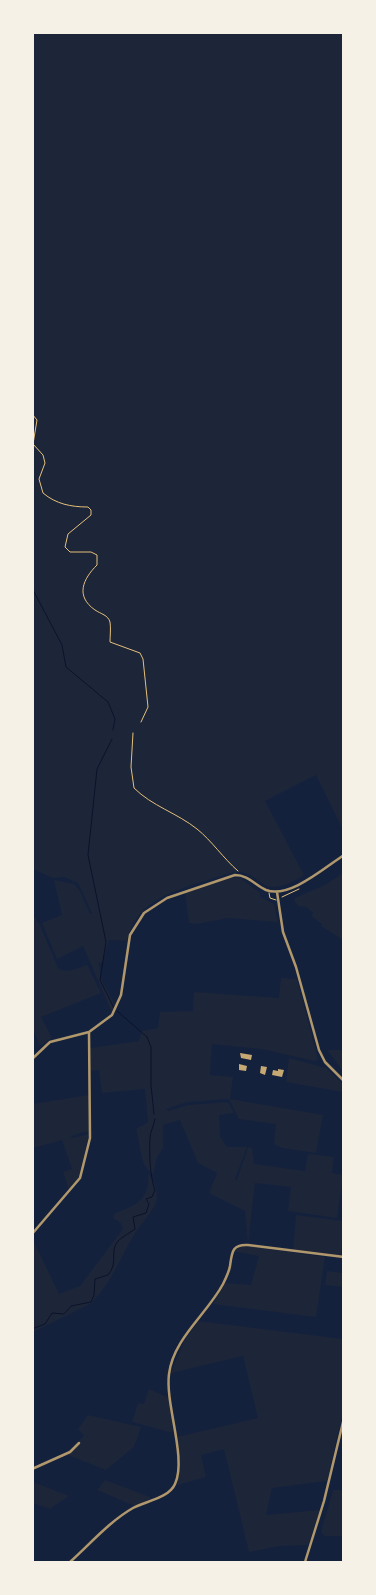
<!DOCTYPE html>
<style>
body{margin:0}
#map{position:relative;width:376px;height:1595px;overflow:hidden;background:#14213d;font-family:"Work Sans",sans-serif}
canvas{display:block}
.frame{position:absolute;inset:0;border:34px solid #f6f1e7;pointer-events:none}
</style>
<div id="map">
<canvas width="376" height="1595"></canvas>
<div class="frame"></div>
</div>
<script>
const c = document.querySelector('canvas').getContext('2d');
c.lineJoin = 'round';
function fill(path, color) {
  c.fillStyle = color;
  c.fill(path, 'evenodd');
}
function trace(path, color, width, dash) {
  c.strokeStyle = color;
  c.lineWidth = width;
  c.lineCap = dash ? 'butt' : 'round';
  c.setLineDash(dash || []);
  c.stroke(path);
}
const green = new Path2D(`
 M 33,33 L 343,33 L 343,830 L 316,775 L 265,801 L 304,875 C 294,882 276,891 265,885 C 255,879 250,872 238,872 C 226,873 213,879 201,882 C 168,893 135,903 127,941 L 109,940 L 103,962 L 99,963 L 101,979 L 116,1007 L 114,1010 L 111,1010 L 83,946 L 57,959 L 42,923 L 62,915 L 54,880 L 74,884 L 80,891 L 90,914 L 92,913 L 78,883 L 64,877 L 53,878 L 33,869 Z
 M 343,873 L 343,940 L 321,926 L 322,924 L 311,916 L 313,913 C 307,906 305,907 298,906 L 294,901 L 295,898 L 325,885 Z
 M 239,877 L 260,893 L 260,897 L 274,904 L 278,922 L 227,918 L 197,924 L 189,923 L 185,893 L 222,880 Z
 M 33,915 L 40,925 L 58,968 C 67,974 78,968 87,965 L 101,993 L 41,1017 L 52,1038 L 40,1046 L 33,1029 Z
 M 281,978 L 297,979 L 318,1059 L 314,1061 L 262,1049 L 212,1044 L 210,1075 L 233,1077 L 230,1099 L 323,1115 L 316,1153 L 282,1148 L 274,1144 L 276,1124 L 239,1119 L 229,1099 L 187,1102 L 166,1109 L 169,1111 L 188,1105 L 228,1102 L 234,1113 L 219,1115 L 220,1136 L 227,1147 L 247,1147 L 235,1179 L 237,1180 L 248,1147 L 252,1148 L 254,1164 L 305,1171 L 308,1154 L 334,1157 L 332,1173 L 343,1175 L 337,1218 L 288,1211 L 291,1187 L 255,1183 L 248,1244 L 245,1211 L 209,1193 L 217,1173 L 198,1163 L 180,1120 L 163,1125 L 163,1148 L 157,1157 L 153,1175 C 139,1164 141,1145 136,1129 L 148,1122 L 145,1089 L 102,1093 L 99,1070 L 90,1071 L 90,1048 L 139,1041 L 142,1031 L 158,1028 L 160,1012 L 193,1011 L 194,992 L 279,998 Z
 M 327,1050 L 343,1050 L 343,1071 Z
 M 289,1058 L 326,1068 L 343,1084 L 343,1092 L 286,1082 Z
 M 89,1095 L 89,1131 L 71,1136 L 72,1138 L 89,1134 L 79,1177 L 69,1190 L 63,1172 L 72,1169 L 62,1140 L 33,1148 L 33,1104 Z
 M 148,1174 C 153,1178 157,1187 157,1195 C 158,1209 140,1223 134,1235 C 120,1258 110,1286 90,1304 L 33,1332 L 33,1240 L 59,1294 L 80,1286 L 123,1229 L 121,1223 L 113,1218 L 115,1213 C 136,1206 151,1198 148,1174 Z
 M 296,1215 L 343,1221 L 341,1256 L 293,1250 Z
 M 248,1246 L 325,1257 L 316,1317 L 213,1304 L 225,1283 L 251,1285 L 259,1256 L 233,1251 L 237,1247 Z
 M 327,1271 L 343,1273 L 343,1287 L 325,1285 Z
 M 198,1321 L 343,1339 L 343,1412 L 327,1481 L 272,1488 L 266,1515 L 320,1510 L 308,1545 L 279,1546 L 249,1552 L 224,1449 L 201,1455 L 206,1477 L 178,1485 L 177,1437 L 258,1418 L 243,1356 L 171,1373 L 184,1341 Z
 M 149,1389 L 169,1398 L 173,1433 L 132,1422 L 138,1403 L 144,1404 Z
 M 88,1415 L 141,1427 L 134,1447 L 106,1470 L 68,1455 L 80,1443 L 79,1441 L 84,1435 L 78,1429 Z
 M 105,1480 L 150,1497 L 150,1499 L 135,1506 L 97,1490 Z
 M 33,1482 L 69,1496 L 50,1509 L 33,1503 Z
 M 333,1490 L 343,1490 L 343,1536 L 325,1536 L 321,1532 Z`);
const stream = new Path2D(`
 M 32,588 L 62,645 L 66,667 L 108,702 L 115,719 L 113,730
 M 112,739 L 97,769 L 88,855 L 106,942 L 100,980 L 114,1008
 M 117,1011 L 147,1037 L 151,1047 L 151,1085 L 154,1114
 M 32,1329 L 45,1324 L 52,1313 L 64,1314 L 71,1306 L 91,1302 L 94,1295 L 95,1279 L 108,1275 C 119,1263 109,1251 118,1241 C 123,1236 130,1233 135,1229 L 133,1217 L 146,1213 L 149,1204 L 146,1199 L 152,1197 L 155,1190 C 150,1178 149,1152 150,1138 C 150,1132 154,1126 155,1119`);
const building = new Path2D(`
 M 240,1053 L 252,1055 L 251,1060 L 241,1058 Z
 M 239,1064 L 247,1066 L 246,1071 L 239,1070 Z
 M 261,1066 L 267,1067 L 265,1075 L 260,1073 Z
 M 278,1069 L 284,1070 L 282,1077 L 272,1075 L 273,1070 L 278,1071 Z`);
const path = new Path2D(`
 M 32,414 L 37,420 L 33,444 L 43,455 L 45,463 L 39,479 L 43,493 C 56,504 71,507 88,507 L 91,510 L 91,515 L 68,534 L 65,547 L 70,552 L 91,552 L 97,555 L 97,565 C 83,579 75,596 95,610 C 101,614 108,615 110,622 C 111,628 110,636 110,642 L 140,653 L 143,659 L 148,707 L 141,722
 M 133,733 L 131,767 L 134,788 C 152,806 177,813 197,829 C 212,841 223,858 238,871
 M 269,893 L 270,898 L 276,900
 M 282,897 L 299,889`);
const minor = new Path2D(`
 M 277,892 L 283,932 L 296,967 L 319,1050 L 325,1062 L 344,1081
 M 32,1059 L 50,1042 L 89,1032 L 112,1015 L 121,995 L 130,935 L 144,913 L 167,898 L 235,875 C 248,875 255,885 266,890 C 289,899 324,868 344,855
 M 32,1234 L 80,1178 L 90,1138 L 89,1032
 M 32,1469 L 70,1452 L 79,1443
 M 70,1562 C 90,1544 110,1521 133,1508 C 146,1501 169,1498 175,1484 C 187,1458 165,1404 169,1374 C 173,1339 207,1314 223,1284 C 226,1278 229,1272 230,1266 C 232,1252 232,1244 248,1245 L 344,1257
 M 305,1562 L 324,1501 L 344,1418`);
fill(green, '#1d2539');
trace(stream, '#0b132b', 1);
fill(building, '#c6a872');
trace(path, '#e5c07b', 1);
trace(minor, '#b1986c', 2.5);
</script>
